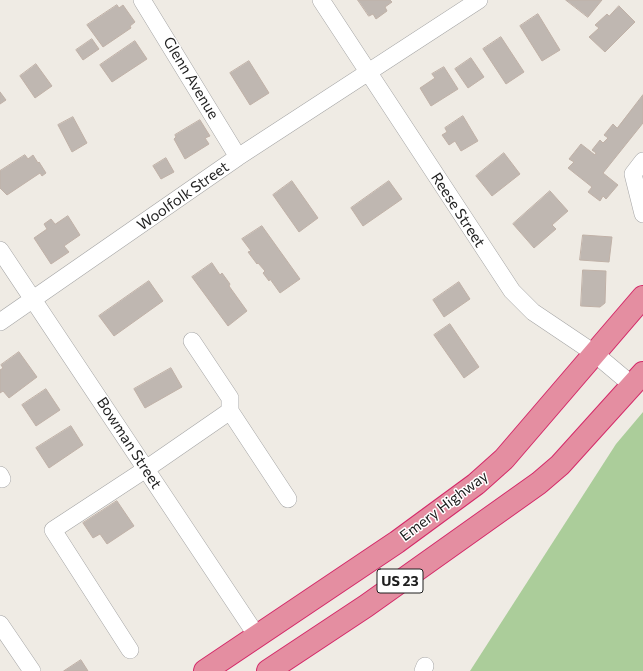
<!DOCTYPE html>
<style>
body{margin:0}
canvas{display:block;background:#efebe4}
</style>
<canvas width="643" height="671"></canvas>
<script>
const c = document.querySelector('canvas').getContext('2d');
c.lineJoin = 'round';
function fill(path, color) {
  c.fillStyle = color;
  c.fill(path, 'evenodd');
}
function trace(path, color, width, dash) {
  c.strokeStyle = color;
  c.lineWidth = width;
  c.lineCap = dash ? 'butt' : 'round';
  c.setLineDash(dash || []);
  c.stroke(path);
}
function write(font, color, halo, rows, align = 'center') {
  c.font = font + ' Commissioner,sans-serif';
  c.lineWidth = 3;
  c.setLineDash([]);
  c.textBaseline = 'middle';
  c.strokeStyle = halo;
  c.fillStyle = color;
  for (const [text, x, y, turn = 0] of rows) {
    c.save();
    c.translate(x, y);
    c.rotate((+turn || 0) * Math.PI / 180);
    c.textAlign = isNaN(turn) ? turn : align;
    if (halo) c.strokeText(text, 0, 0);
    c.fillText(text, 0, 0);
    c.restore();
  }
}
const forest = new Path2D(`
 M 643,412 L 643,671 L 470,671 L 616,444 Z`);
const building = new Path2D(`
 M 358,0 L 390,0 L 392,2 L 385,7 L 387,11 L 376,19 L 373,14 L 369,16 Z
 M 566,0 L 602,0 L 588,17 Z
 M 117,5 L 119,8 L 123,5 L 135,22 L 130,26 L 131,28 L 103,47 L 87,25 Z
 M 619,6 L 635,22 L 605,52 L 589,37 L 599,28 L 595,25 L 607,14 L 609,16 Z
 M 538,14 L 560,50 L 542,61 L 520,26 Z
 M 501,37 L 524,72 L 506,84 L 483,49 Z
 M 92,39 L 99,49 L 83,60 L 76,50 Z
 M 135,41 L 147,59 L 112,82 L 100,65 Z
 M 471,58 L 484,77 L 468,88 L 455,69 Z
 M 249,61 L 269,93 L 250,105 L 230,73 Z
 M 36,64 L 52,86 L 35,98 L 20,76 Z
 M 444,67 L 458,89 L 431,106 L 420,88 L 435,78 L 432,74 Z
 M 0,92 L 6,100 L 0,104 Z
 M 643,95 L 643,123 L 603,173 L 618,185 L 606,199 L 603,196 L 600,201 L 588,192 L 592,187 L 568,168 L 574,162 L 569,159 L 581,144 L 595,155 L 596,153 L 592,150 L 600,140 L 603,143 L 608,138 L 604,135 L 613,124 L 617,128 Z
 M 463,116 L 478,141 L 461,151 L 455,141 L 449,145 L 442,135 L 447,132 L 445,128 Z
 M 73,117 L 87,143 L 72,152 L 58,125 Z
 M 200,120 L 210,136 L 205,138 L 209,144 L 185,159 L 174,139 L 176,137 L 175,135 Z
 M 504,153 L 520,174 L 492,196 L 476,176 Z
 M 25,155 L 28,159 L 33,155 L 38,163 L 39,162 L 46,173 L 42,176 L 40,173 L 7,195 L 0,188 L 0,171 Z
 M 166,158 L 174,172 L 161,179 L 153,166 Z
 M 292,181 L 318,218 L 299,232 L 273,195 Z
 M 389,181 L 402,199 L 363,226 L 351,208 Z
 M 550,191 L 568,211 L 552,225 L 556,229 L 534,248 L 513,224 Z
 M 68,216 L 80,235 L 64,246 L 69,252 L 51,264 L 34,238 L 47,229 L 44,224 L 51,219 L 55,224 Z
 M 262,226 L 300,279 L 280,293 L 270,279 L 269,281 L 263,273 L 265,271 L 258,263 L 257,264 L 248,252 L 251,251 L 242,239 Z
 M 583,235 L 612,237 L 609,262 L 580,260 Z
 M 212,263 L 220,275 L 222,273 L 230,284 L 229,286 L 247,311 L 228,326 L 192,277 Z
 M 583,270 L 606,271 L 605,303 L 600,307 L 581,306 Z
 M 149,281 L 163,301 L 114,336 L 99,316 Z
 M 459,282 L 470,299 L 444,317 L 433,300 Z
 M 450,324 L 479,367 L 464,378 L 434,335 Z
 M 19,352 L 37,377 L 9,398 L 3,391 L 0,393 L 0,370 L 3,368 L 1,365 Z
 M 171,368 L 182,387 L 145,408 L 134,389 Z
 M 46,389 L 60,410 L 36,426 L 22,405 Z
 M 71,426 L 83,445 L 49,468 L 36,448 Z
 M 117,501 L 134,526 L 107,544 L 100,534 L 93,538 L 83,523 Z
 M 81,660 L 88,671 L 64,671 Z`);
const minor = new Path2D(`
 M 142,0 L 238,157
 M 321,0 L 512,291 L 533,312 L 594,353 L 632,385
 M 643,161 L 633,174 L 643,214
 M 0,250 L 257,636
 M 0,322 L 238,157 L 479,0
 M 230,411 L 288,499
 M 0,475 L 2,479
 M 0,624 L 32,671
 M 130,650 L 53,530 L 146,469 L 230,411 L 230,398 L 192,341
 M 423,671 L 425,666`);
const highway = new Path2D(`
 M 205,671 L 397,542 L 476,484 L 504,459 L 643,297
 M 268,671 L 366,606 L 539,483 L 560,465 L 643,373`);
const shields = [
 [400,581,46]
];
const shieldNames = [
 ["US 23",400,581]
];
const streetNames = [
 ["Glenn Avenue",191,78,59],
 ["Woolfolk Street",183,196,-35],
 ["Reese Street",458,210,57],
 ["Bowman Street",129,443,57],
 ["Emery Highway",444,506,-37]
];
fill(forest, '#abcd9a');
fill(building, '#bfb7b1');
trace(building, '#c0b1a7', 1);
trace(minor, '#a5a5a5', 18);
trace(highway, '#d42a69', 24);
trace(minor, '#fff', 17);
trace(highway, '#e48ea1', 22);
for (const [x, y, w] of shields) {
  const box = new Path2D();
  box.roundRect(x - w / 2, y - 12, w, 24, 3);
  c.fillStyle = '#fff';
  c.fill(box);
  trace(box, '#1e1e1e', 1);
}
write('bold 14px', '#1e1e1e', null, shieldNames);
write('15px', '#1e1e1e', '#fff', streetNames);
</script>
